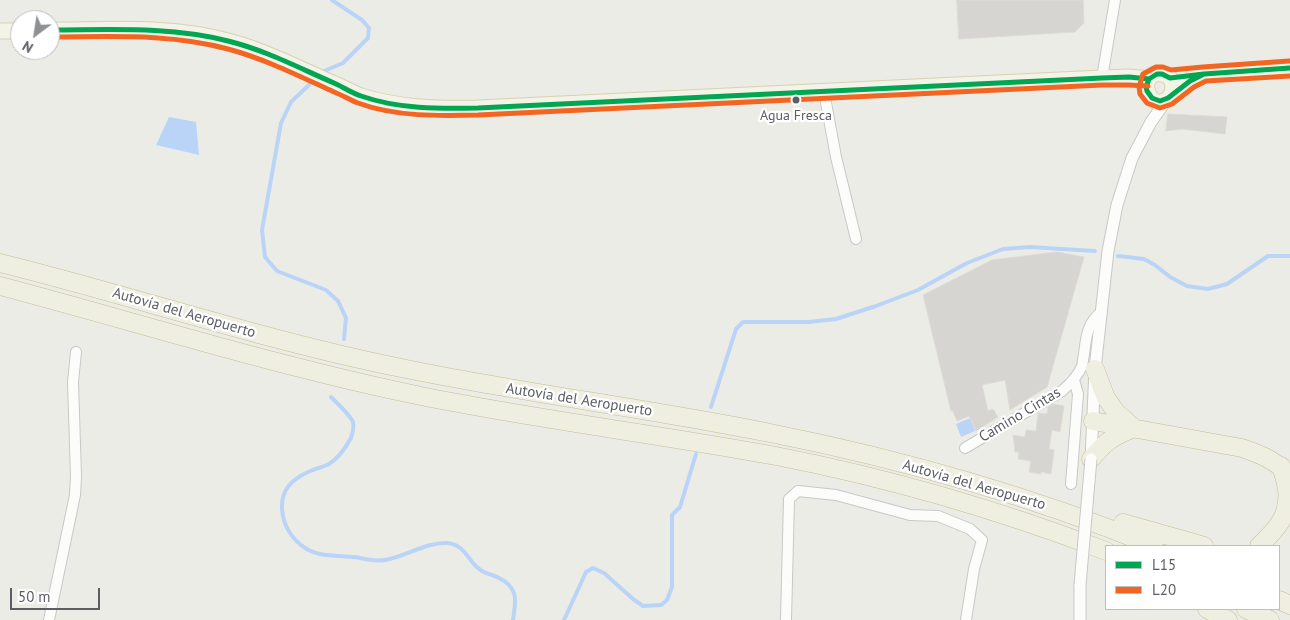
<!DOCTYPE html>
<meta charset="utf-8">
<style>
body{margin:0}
#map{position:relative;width:1290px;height:620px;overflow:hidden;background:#ecece6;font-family:"PT Sans",sans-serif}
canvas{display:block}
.legend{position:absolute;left:1105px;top:545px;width:175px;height:65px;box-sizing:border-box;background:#fff;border:1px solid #bdbfc1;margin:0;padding:6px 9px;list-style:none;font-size:15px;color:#5b5e65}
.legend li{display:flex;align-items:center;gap:10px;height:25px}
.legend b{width:25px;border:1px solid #bdbfc1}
.north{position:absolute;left:10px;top:10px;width:50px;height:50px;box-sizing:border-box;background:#fff;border:1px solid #bdbfc1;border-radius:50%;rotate:211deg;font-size:14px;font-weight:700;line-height:20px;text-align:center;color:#5b5e65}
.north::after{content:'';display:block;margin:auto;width:18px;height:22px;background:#8e9092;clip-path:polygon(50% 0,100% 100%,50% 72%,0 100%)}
.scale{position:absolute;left:10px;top:588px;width:90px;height:22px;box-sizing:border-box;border:2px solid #5b5e65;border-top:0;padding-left:6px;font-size:15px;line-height:18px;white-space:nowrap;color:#5b5e65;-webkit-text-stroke:4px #fff;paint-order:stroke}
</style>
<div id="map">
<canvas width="1290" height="620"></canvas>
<ul class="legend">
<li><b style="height:6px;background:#00a651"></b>L15</li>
<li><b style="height:6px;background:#f26522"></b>L20</li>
</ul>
<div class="north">N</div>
<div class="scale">50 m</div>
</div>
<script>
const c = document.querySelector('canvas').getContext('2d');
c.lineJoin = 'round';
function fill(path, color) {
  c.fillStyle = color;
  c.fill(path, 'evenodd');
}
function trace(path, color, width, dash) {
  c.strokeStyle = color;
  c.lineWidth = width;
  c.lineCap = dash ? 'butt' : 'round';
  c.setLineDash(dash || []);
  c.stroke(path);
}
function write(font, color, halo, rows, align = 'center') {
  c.font = font + ' "PT Sans",sans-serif';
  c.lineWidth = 4.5;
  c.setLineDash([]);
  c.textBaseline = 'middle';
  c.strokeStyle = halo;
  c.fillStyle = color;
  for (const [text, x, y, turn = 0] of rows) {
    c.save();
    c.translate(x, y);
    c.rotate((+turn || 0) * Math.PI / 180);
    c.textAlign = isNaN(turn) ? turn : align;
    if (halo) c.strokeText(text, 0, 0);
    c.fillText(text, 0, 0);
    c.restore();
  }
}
const water = new Path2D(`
 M 169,117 L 196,122 L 199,155 L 156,145 Z
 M 970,418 L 975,431 L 961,437 L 956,424 Z`);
const stream = new Path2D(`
 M 324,71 L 343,63 L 368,38 L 369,28 L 362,20 L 332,0
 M 311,83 L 291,102 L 281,123 L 262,230 L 265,257 L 277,271 L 326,290 L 338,301 L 346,318 L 344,339
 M 1118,256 L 1144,259 L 1155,265 L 1170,277 L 1187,286 L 1208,289 L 1227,284 L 1268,256 L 1290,256
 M 331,397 C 338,404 347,412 352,420 C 355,425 353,432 351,438 C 346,447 339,458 329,464 C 323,467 315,469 308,472 C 291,480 281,490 282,509 C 283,523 290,536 301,545 C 316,558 337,555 355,557 C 366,559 374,562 385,560 C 405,557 426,542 447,543 C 467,545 467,562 482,571 C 487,574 494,575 499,578 C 519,588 516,601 513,620
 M 711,407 L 736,329 L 743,322 L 809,322 L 836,319 L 876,306 L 918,290 L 967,263 L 1003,249 L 1030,247 L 1095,251
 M 564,620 L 586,572 L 593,568 L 604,573 L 633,599 L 643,606 L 661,605 L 667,600 L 672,587 L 672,515 L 680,507 L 696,454`);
const building = new Path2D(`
 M 957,0 L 1083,0 L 1084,23 L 1075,32 L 959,39 Z
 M 1168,114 L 1227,117 L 1225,134 L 1182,129 L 1166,131 Z
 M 1057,252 L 1084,257 L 1047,387 L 1010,410 L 1005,380 L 982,385 L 988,411 L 993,409 L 998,417 L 976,431 L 969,416 L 957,421 L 953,411 L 951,411 L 923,295 L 992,260 Z
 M 1053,404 L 1064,406 L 1060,432 L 1052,430 L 1049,449 L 1054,450 L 1051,474 L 1041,472 L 1041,474 L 1029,472 L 1031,461 L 1018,459 L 1019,452 L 1015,452 L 1013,435 L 1025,437 L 1026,430 L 1036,431 L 1038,413 L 1047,414 L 1048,407 Z`);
const minor = new Path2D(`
 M 1102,78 L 1115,0
 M 824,92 L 836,157 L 856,239
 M 965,448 L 1062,391 C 1070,384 1078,376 1082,366 C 1083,363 1083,358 1084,354 C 1086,338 1087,322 1102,312
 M 1071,484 L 1078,394 L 1074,380
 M 49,620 L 75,495 L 76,476 L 73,382 L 76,352
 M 786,620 L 789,499 L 798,491 L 836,495 L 910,515 L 938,516 L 970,529 L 982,540 L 974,569 L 966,620`);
const tertiary = new Path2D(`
 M 1091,459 L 1095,369 L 1108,251 L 1117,205 L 1132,158 L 1151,122 L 1168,98
 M 1080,585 L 1080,620`);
const primary = new Path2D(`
 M 50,30 C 109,30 170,25 228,41 C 263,50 296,67 330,82 C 340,86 351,92 361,96 C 399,108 439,109 478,108 L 1102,78 L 1129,77 L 1149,79
 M 0,31 L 20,31
 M 1194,75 L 1290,68
 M 1171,95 C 1175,86 1172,75 1162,74 C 1135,70 1148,116 1169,98 C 1181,87 1190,80 1204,74`);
const motorway = new Path2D(`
 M 0,263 C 137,297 272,343 411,370 C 530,394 651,409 770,433 C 901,459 1031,496 1154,546
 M 0,286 C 140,323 279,367 421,396 C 539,420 658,434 776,456 C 889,478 999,510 1106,551
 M 1095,369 L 1106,398 L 1116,412 L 1134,428
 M 1093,421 L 1242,448 C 1262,455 1275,460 1290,476
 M 1091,459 C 1105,442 1113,436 1134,428
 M 1123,523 L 1204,546
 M 1259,546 C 1277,529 1290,515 1287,489 C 1286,481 1283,473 1281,466
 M 1279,600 L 1290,605
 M 1207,609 L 1228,620
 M 1246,609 L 1270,620`);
const tertiaryBridge = new Path2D(`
 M 1080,585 L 1091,459`);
const bus1 = new Path2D(`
 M 50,30 C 109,30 170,26 228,41 C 265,50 299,68 334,83 C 343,87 352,93 361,96 C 398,109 439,109 478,108 L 1102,78 L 1129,77 L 1149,79
 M 1157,74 L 1162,74 L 1170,78 L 1204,74 L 1190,81 L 1168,98 L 1160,101 L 1152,98 L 1147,91 L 1146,87 L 1149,79 Z
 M 1204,74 L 1290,68`);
const bus2 = new Path2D(`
 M 50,37 C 109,37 170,33 228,49 C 265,59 299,76 334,92 C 342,95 350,100 358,103 C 396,117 439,116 478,115 L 1102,85 L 1129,85 L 1148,86
 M 1289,61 L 1203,67 L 1171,70 L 1163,67 L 1156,67 L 1143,74 L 1139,87 L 1140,94 L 1147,103 L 1160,108 L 1172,104 L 1194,87 L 1206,81 L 1290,76`);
const markers = [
 [796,100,4.5,"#5b5e65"]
];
const busNames = [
 ["Agua Fresca",796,116]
];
const streetNames = [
 ["Autovía del Aeropuerto",184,313,16],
 ["Autovía del Aeropuerto",579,400,9],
 ["Camino Cintas",1020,415,-31],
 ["Autovía del Aeropuerto",974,485,16]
];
fill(water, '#bad4f8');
trace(stream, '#bad4f8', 4);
fill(building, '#d6d5d1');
trace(building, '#dcdbd6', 1);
trace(minor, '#c8c8c8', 12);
trace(tertiary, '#c8c8c8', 13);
trace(primary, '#d6d2b2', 17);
trace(motorway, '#c4bd93', 19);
trace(minor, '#fcfcfb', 10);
trace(tertiary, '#fcfcfb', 11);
trace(primary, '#f3f3e8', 15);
trace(motorway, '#efefe1', 18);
trace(tertiaryBridge, '#c8c8c8', 13, []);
trace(tertiaryBridge, '#fcfcfb', 11);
trace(bus1, '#00a651', 5);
trace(bus2, '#f26522', 5);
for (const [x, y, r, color] of markers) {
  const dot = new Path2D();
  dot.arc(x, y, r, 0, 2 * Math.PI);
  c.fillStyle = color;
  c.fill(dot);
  trace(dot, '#fff', 2);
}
write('14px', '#5b5e65', '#fff', busNames);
write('15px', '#5b5e65', '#fff', streetNames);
</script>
